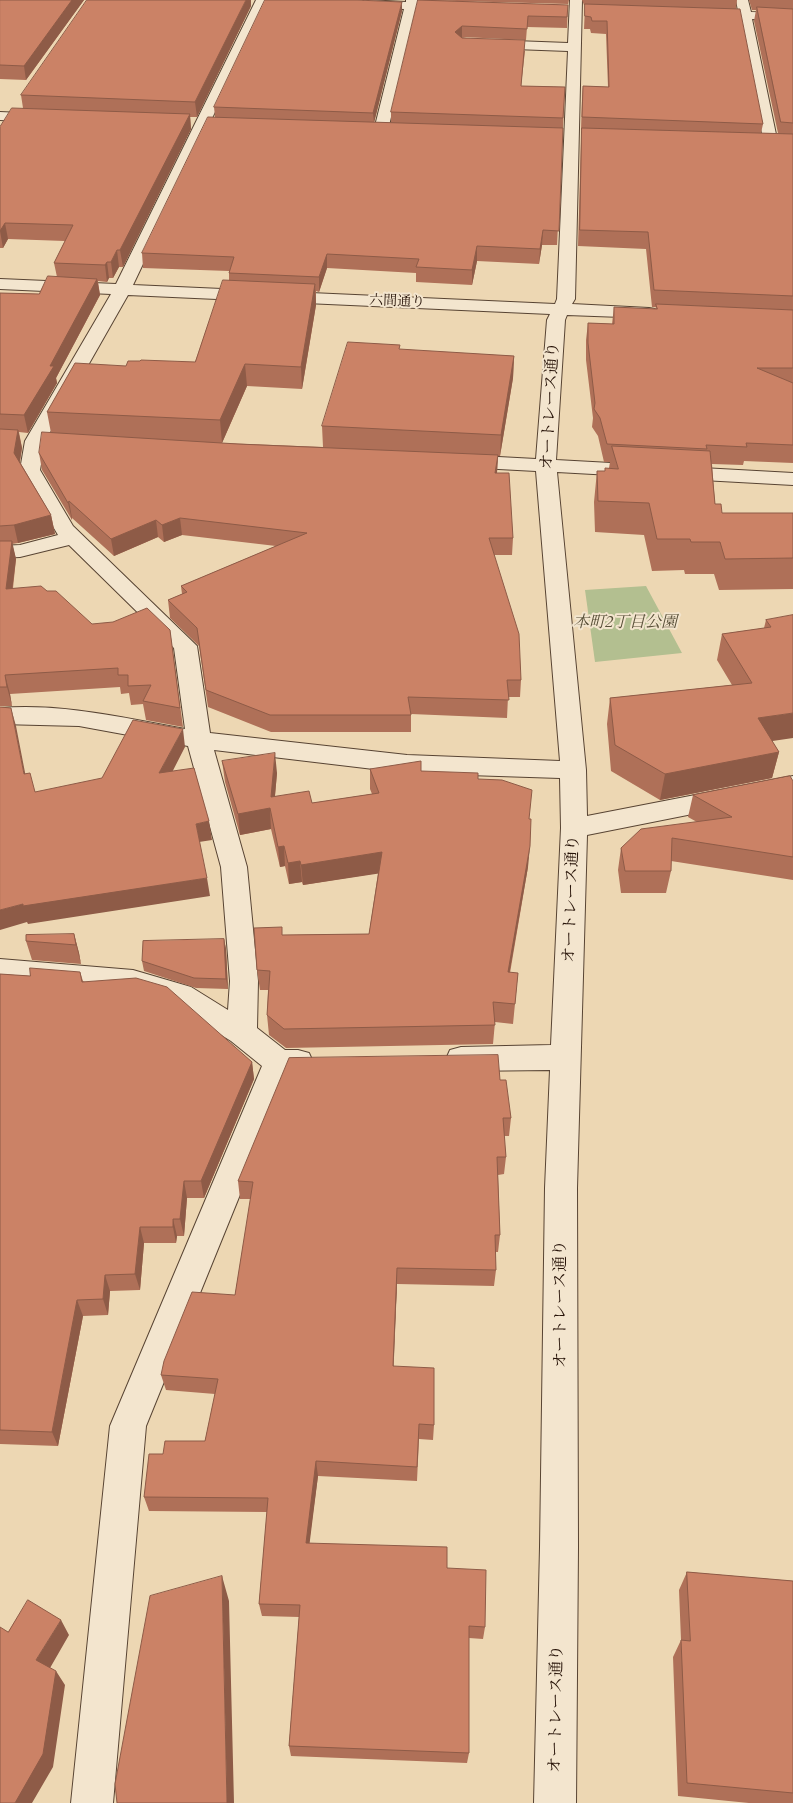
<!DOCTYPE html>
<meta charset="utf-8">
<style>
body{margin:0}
canvas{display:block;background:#edd7b3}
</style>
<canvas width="793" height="1803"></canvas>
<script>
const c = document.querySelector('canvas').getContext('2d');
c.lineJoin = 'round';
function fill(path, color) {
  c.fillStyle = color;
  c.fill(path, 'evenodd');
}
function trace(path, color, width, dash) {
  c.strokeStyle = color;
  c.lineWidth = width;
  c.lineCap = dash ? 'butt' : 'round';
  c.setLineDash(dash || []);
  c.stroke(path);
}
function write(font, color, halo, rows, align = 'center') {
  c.font = font + ' Cardo,"Noto Serif JP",serif';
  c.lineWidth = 4;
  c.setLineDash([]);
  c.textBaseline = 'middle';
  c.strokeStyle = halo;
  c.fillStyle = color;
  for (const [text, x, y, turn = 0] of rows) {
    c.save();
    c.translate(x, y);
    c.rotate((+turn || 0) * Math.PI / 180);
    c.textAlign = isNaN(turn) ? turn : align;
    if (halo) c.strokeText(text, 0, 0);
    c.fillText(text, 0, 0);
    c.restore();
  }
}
const green = new Path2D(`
 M 646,586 L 682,653 L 595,662 L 585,590 Z`);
const minor = new Path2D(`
 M 256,0 L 268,0 L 133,285 L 555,304 L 557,299 L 568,51 L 488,48 L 482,44 L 488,40 L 568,43 L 570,0 L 582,0 L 575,299 L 572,304 L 649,308 L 655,309 L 658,313 L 655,317 L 649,318 L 567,315 L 565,320 L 556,460 L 793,473 L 793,485 L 557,472 L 586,770 L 587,816 L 793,776 L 793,794 L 587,835 L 577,1188 L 578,1547 L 576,1803 L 534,1803 L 540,1547 L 545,1188 L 550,1070 L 461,1071 L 450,1068 L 446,1059 L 450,1050 L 461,1047 L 551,1045 L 561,828 L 560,778 L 407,773 L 214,750 L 247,867 L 258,981 L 257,1028 L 285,1050 L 298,1050 L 309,1053 L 313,1062 L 309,1071 L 298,1074 L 289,1074 L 146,1426 L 113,1803 L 71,1803 L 110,1426 L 262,1066 L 231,1041 L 172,1004 L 133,992 L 0,981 L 0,959 L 133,970 L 191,987 L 228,1010 L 230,981 L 221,867 L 188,746 L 79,726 L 0,724 L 0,708 C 62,703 124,718 185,729 L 174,648 L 69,545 L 20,557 L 0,558 L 0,546 L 20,545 L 58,535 L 20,470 L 25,441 L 111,294 L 0,289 L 0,279 L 116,284 ZM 128,295 L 550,314 L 547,320 L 536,459 L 461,455 L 454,457 L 451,461 L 454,465 L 461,467 L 536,471 L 560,761 L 407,755 L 210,733 L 197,646 L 73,526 L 40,470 L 45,441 Z
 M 365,0 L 406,2 L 406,0 L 418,0 L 418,2 L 454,3 L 460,7 L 454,11 L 416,9 L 388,130 L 386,133 L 376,133 L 374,130 L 404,9 L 361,7 L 359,4 Z
 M 736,0 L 748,0 L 751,12 L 793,13 L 793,21 L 752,19 L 778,144 L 776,147 L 766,147 L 764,144 L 740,19 L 705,18 L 699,14 L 705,10 L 738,11 Z
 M 0,112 L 44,114 L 49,115 L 51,118 L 49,121 L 44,122 L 0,120 Z`);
const wall = new Path2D(`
 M 0,0 L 84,0 L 26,80 L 0,79 Z
 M 418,0 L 568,5 L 567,28 L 527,27 L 526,40 L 462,37 L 525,51 L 521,86 L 565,87 L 557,245 L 542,245 L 539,264 L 477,261 L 472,285 L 416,282 L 416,273 L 327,268 L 319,292 L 316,291 L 316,305 L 302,389 L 247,386 L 222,443 L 323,447 L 322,426 L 400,350 L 514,356 L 513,378 L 500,456 L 498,456 L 497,473 L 513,538 L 512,555 L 494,555 L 521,680 L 520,697 L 508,697 L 507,718 L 411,714 L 411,732 L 271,732 L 208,707 L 199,646 L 170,618 L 168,600 L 182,594 L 181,586 L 276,546 L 182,535 L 164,542 L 158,537 L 114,556 L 72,518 L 72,520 L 42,470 L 39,453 L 51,433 L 47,412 L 126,366 L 195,362 L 229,280 L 229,271 L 143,268 L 142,253 L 215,117 L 214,107 L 402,11 L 374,122 L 391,123 L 391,112 Z
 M 420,0 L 569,0 L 568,4 Z
 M 582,0 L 737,0 L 736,9 L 763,124 L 761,133 L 778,133 L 754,21 L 756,10 L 752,10 L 749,0 L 793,0 L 793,463 L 744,461 L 743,465 L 712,464 L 715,504 L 722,513 L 793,513 L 793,589 L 719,590 L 714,574 L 685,574 L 684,570 L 652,571 L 644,535 L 595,532 L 594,502 L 597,471 L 605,471 L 609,468 L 610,462 L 604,462 L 598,436 L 592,427 L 593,418 L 586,360 L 586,340 L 588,323 L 612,324 L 614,307 L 655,309 L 656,307 L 652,307 L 646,249 L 578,246 L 581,143 L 582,130 L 581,130 L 582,99 L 583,86 L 608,87 L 606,34 L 591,33 L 590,29 L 584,29 L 585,5 L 584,5 Z
 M 251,6 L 197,117 L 190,117 L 191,129 L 123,267 L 119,267 L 113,278 L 109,278 L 107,282 L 98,281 L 100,295 L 56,378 L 57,383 L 28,433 L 19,432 L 22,448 L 20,462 L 51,515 L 55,534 L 18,543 L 12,544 L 16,559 L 13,588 L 47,591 L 92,624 L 170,630 L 183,727 L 146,720 L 143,704 L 131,705 L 129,693 L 121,694 L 120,687 L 10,694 L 12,706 L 0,706 L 0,293 L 39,294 L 57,277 L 54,263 L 65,241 L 8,239 L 3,248 L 0,248 L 0,127 L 23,108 L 21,95 Z
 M 793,615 L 772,741 L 779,752 L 772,778 L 660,800 L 611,771 L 607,724 L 610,698 L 732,685 L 717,660 L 722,634 L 764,628 L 766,620 Z
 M 222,761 L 277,773 L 275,796 L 312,803 L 372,794 L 370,789 L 370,769 L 421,771 L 478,779 L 529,819 L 528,867 L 510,973 L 518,973 L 513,1024 L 495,1022 L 493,1044 L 286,1048 L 269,1035 L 267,1015 L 268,990 L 260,990 L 257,970 L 282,927 L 282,935 L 369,934 L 378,873 L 303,885 L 302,882 L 289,884 L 285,866 L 280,867 L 271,829 L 240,835 L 225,782 Z
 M 793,781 L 793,880 L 671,861 L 671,871 L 666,893 L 621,893 L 618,870 L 621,848 L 697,822 L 688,817 L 693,795 Z
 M 74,934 L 79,953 L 81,964 L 32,960 L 26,941 Z
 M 224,939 L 226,949 L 228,989 L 196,988 L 144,971 L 142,961 Z
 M 80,972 L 83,981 L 252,1062 L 254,1079 L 204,1198 L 187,1198 L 184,1236 L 177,1236 L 176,1243 L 144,1243 L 140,1290 L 110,1291 L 108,1315 L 83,1316 L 58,1446 L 0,1444 L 0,974 L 30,976 Z
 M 500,1080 L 511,1118 L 509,1136 L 504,1136 L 506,1157 L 504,1174 L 498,1175 L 500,1235 L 498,1252 L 495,1252 L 496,1270 L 494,1286 L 397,1284 L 393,1366 L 434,1425 L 433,1440 L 419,1439 L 417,1481 L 318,1476 L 309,1543 L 447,1568 L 485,1627 L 483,1639 L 469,1638 L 469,1753 L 467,1763 L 291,1756 L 289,1746 L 299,1617 L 262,1616 L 259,1604 L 267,1512 L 149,1511 L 144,1497 L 163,1454 L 205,1441 L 215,1394 L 166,1390 L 161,1375 L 235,1295 L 251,1199 L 240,1199 L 238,1181 Z
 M 687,1572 L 793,1581 L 793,1803 L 749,1803 L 678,1796 L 673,1657 L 681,1640 L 679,1590 Z`);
const shadedWall = new Path2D(`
 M 72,0 L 84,0 L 26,80 L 24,66 Z
 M 246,0 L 251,0 L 251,6 L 197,117 L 195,102 Z
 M 402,2 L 402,11 L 374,123 L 373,113 Z
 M 462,26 L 462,37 L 454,42 L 455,32 Z
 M 190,114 L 191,129 L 123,267 L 120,250 Z
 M 5,223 L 8,239 L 3,248 L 0,231 Z
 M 543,230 L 542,245 L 539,264 L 540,249 Z
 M 477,246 L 477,261 L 472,285 L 472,270 Z
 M 117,250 L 119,267 L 113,278 L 111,262 Z
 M 327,254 L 327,268 L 319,292 L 319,277 Z
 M 107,262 L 109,278 L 107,282 L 105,265 Z
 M 97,279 L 100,295 L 56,378 L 57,383 L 28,433 L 24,415 L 50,366 Z
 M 315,284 L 316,305 L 302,389 L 301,367 Z
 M 514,356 L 513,378 L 500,456 L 501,435 Z
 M 245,364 L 247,386 L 222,443 L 220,420 Z
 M 18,430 L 22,448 L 18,471 L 14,453 Z
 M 498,455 L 497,472 L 494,490 L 495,473 Z
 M 69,501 L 72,518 L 72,520 L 68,503 Z
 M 51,515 L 55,534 L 18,543 L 14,525 Z
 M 180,518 L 182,535 L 164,542 L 162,525 Z
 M 156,520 L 158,537 L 114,556 L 111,539 Z
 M 12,541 L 16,559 L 10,607 L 6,589 Z
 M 5,675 L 10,694 L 12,706 L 7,687 Z
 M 11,708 L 16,726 L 29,793 L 24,774 Z
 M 793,713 L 793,738 L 752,744 L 758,718 Z
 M 183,729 L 185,747 L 162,792 L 159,773 Z
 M 779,752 L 772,778 L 660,800 L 665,774 Z
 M 275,753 L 277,773 L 273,817 L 271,797 Z
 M 270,808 L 271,829 L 240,835 L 238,814 Z
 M 209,821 L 212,840 L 199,842 L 196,824 Z
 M 284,846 L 285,866 L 280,867 L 278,847 Z
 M 530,846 L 528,867 L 506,992 L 508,972 Z
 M 382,852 L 382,873 L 303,885 L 301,865 Z
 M 300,861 L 302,882 L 289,884 L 288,863 Z
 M 207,878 L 210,896 L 28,924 L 27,922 L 0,930 L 0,910 L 23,904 Z
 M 74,934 L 79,953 L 81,964 L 76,945 Z
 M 224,939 L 226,949 L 228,989 L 226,979 Z
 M 252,1062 L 254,1079 L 204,1198 L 201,1181 Z
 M 184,1181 L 187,1198 L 184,1236 L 180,1219 Z
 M 173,1219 L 177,1236 L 176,1243 L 173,1227 Z
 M 140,1227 L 144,1243 L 140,1290 L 135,1274 Z
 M 397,1268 L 397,1284 L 393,1382 L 393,1366 Z
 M 105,1275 L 110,1291 L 108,1315 L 103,1299 Z
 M 77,1300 L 83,1316 L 58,1446 L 52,1432 Z
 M 316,1461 L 318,1476 L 308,1556 L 306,1543 Z
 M 222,1576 L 229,1601 L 234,1803 L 227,1803 Z
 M 61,1620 L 69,1635 L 46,1675 L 36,1660 Z
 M 56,1671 L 65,1685 L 53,1767 L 32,1803 L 15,1803 Z`);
const building = new Path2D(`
 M 0,0 L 72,0 L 24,66 L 0,65 Z
 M 87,0 L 246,0 L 195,102 L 21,95 Z
 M 265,0 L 357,0 L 402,2 L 373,113 L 214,107 Z
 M 418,0 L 568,5 L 567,17 L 528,16 L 527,29 L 462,26 L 455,32 L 462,38 L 525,40 L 521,86 L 565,87 L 563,118 L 391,112 Z
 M 585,4 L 740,9 L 763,124 L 582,117 L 583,86 L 609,87 L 607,21 L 592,21 L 591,17 L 585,16 Z
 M 757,7 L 793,9 L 793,123 L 781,122 Z
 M 12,108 L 190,114 L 120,250 L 117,250 L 111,262 L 107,262 L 105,265 L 54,263 L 73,225 L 5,223 L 0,231 L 0,127 Z
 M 208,117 L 563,128 L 559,231 L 543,230 L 540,249 L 477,246 L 472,270 L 416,267 L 419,259 L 327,254 L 319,277 L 229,273 L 234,257 L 142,253 Z
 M 582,128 L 793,134 L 793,296 L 654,290 L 648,232 L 580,230 Z
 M 48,276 L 97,279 L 50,366 L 54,366 L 24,415 L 0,414 L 0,293 L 39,294 Z
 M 223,280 L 315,284 L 301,367 L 245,364 L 220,420 L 47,412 L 75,363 L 126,366 L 128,361 L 140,361 L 141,360 L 195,362 Z
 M 656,304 L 793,310 L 793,368 L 757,368 L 793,383 L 793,445 L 746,443 L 747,447 L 706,445 L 707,449 L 607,444 L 600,418 L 594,409 L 595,403 L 588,343 L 588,323 L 614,324 L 614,307 L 657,309 Z
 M 348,342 L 400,345 L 399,349 L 514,356 L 501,435 L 322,426 Z
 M 0,429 L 18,430 L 14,453 L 51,515 L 14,525 L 0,526 Z
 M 42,432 L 238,444 L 498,455 L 495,473 L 509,473 L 513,538 L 489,538 L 519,634 L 521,680 L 507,680 L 509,700 L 408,697 L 411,715 L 270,715 L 206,690 L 197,628 L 168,600 L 187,592 L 181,586 L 307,533 L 180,518 L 162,525 L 156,520 L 111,539 L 69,501 L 68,503 L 39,453 Z
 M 612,446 L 710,451 L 715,504 L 721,504 L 722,513 L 793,513 L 793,558 L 725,559 L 720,542 L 691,542 L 690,539 L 657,539 L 649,503 L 598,501 L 597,471 L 605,471 L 605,468 L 618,469 Z
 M 0,541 L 12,541 L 6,589 L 41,586 L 47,591 L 56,591 L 92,624 L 113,622 L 147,608 L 170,630 L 180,708 L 143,701 L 151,685 L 128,686 L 128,675 L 118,675 L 118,668 L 5,675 L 7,687 L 0,687 Z
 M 793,615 L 793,713 L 758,718 L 779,752 L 665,774 L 615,745 L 610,698 L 752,683 L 722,634 L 771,627 L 766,620 Z
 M 0,707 L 11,708 L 24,774 L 30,773 L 35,792 L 102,778 L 133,720 L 183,729 L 159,773 L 194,768 L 209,821 L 196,824 L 207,878 L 23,906 L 23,904 L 0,910 Z
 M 275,753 L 271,797 L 309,791 L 312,803 L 379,793 L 370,769 L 421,761 L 421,771 L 478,773 L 478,779 L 502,780 L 532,790 L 529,819 L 531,819 L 530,846 L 508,972 L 518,973 L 515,1004 L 493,1002 L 495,1025 L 284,1029 L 267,1015 L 270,971 L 257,970 L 254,928 L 282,927 L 282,935 L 369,934 L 382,852 L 301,865 L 300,861 L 288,863 L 284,846 L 278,847 L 270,808 L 238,814 L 222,761 Z
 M 790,776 L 793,781 L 793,857 L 672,838 L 671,871 L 625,871 L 621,848 L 641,829 L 732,817 L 693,795 Z
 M 74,934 L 76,945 L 26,941 L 26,935 Z
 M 224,939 L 226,979 L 194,978 L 142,961 L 143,941 Z
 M 30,968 L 80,972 L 82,982 L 136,978 L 167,987 L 252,1062 L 201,1181 L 184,1181 L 180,1219 L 173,1219 L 173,1227 L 140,1227 L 135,1274 L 105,1275 L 103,1299 L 77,1300 L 52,1432 L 0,1430 L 0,974 L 30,976 Z
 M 498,1055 L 500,1080 L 506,1080 L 511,1118 L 503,1118 L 506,1157 L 497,1157 L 500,1235 L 495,1235 L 496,1270 L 397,1268 L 393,1366 L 434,1368 L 434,1425 L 419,1424 L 417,1467 L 316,1461 L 306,1543 L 447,1547 L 447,1568 L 486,1570 L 485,1627 L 469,1626 L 469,1753 L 289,1746 L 300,1605 L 259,1604 L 268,1498 L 144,1497 L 149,1454 L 163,1454 L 165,1441 L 205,1441 L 218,1379 L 161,1375 L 164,1361 L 192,1292 L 235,1295 L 253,1182 L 238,1181 L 289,1058 Z
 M 687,1572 L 793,1581 L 793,1793 L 687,1783 L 681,1640 L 690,1641 Z
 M 222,1576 L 227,1803 L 117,1803 L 115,1784 L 150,1596 Z
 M 28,1600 L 61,1620 L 36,1660 L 56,1671 L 43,1754 L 15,1803 L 0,1803 L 0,1627 L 8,1632 Z`);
const farStreetnames = [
 ["六間通り",397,302,2]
];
const streetNames = [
 ["オートレース通り",551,406,-87],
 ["オートレース通り",572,899,-88],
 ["オートレース通り",561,1304,-90],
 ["オートレース通り",557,1709,-89]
];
const parkNames = [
 ["本町2丁目公園",625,623]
];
fill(green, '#b3bf90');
trace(minor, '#584433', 2);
fill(minor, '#f3e5ce');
fill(wall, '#af7058');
fill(shadedWall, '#8e5b47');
fill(building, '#cb8266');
trace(building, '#8e5b47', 1);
write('14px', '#271308', '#f3e5ce', farStreetnames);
write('16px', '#271308', '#f3e5ce', streetNames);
write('italic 16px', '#584f38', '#f3e5ce', parkNames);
</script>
